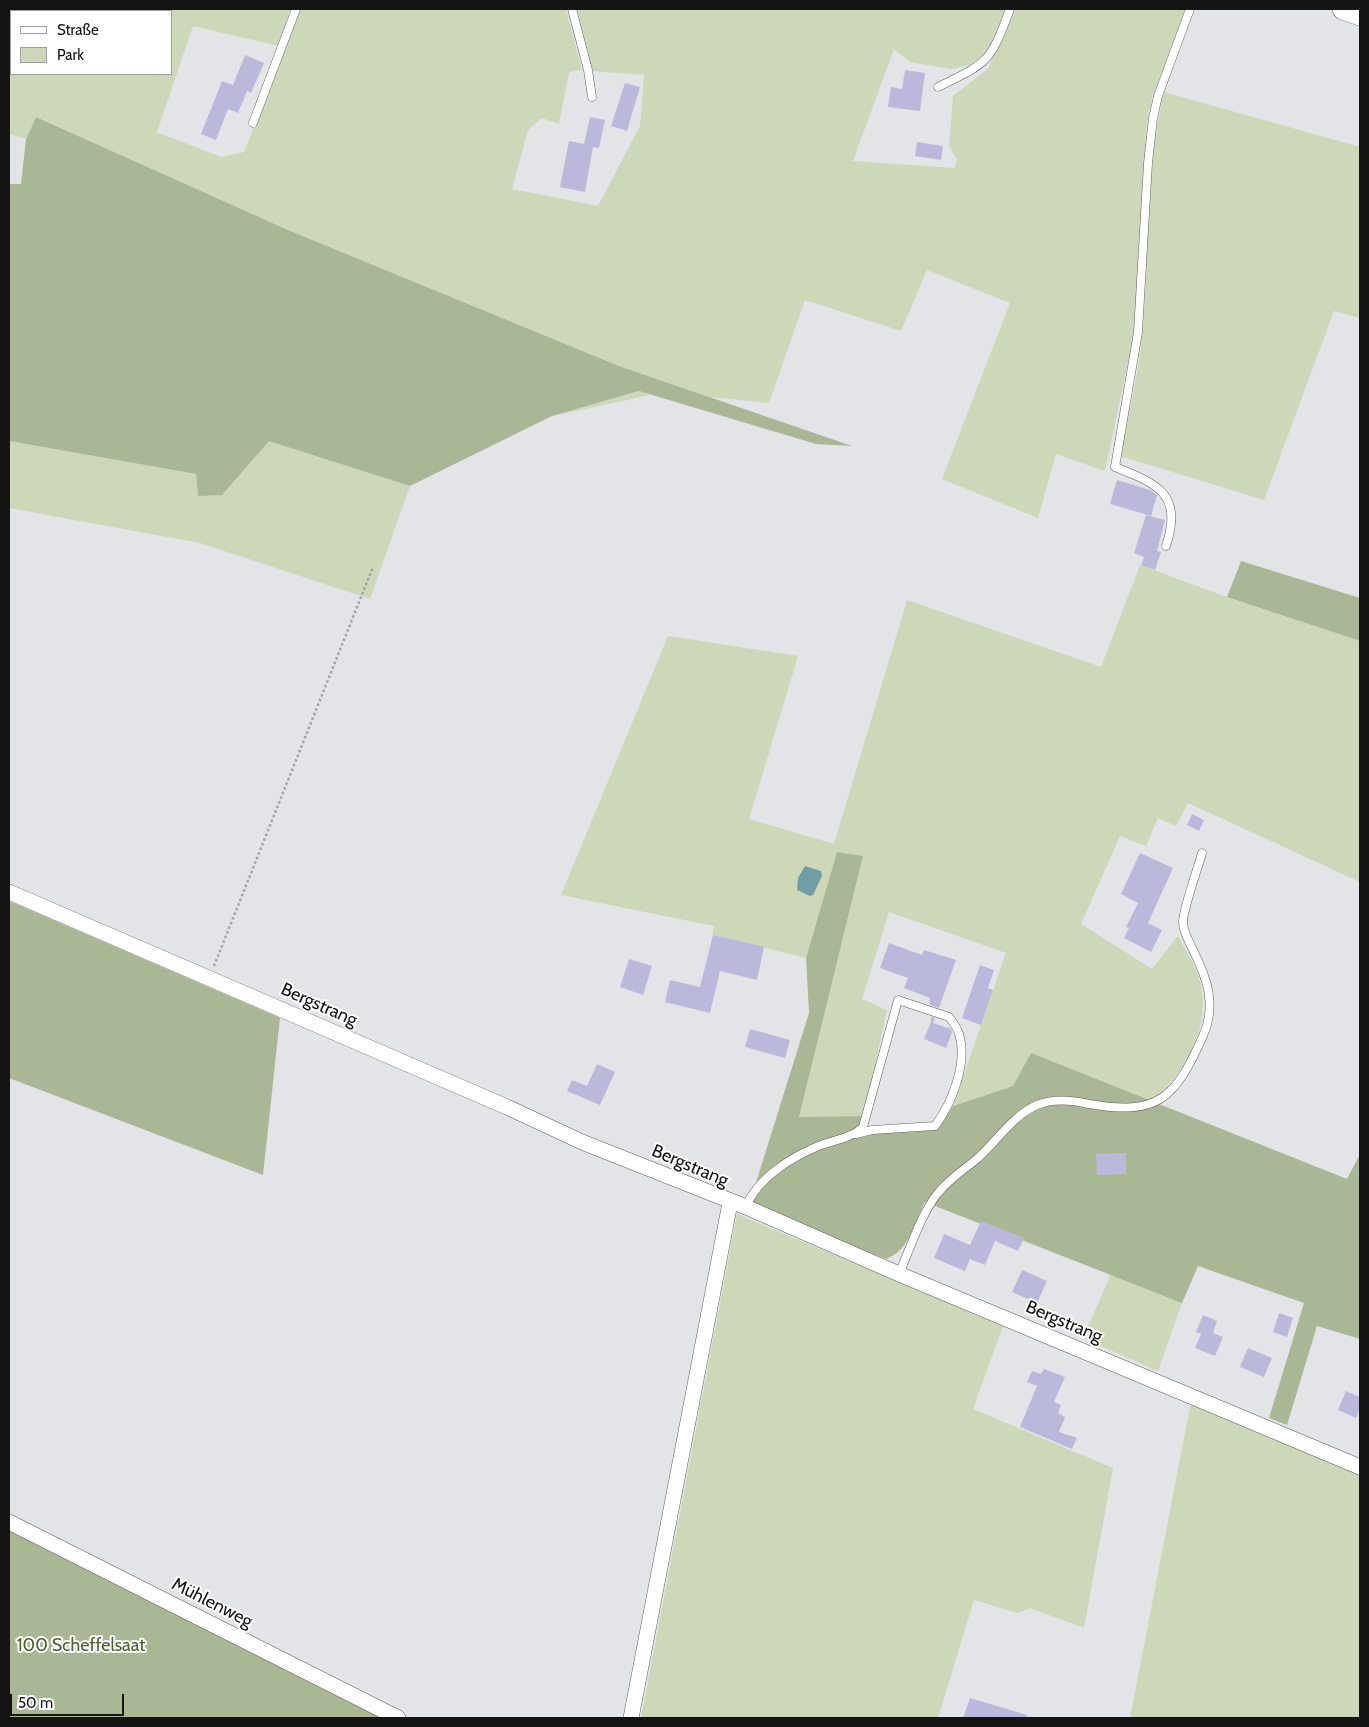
<!DOCTYPE html>
<meta charset="utf-8">
<style>
body{margin:0}
#map{position:relative;width:1369px;height:1727px;overflow:hidden;background:#e3e4e7;font-family:Cabin,sans-serif}
canvas{display:block}
.frame{position:absolute;inset:0;border:10px solid #141415;pointer-events:none}
.legend{position:absolute;left:10px;top:10px;width:162px;height:65px;box-sizing:border-box;background:#fff;border:1px solid #a1a1a1;margin:0;padding:6px 9px;list-style:none;font-size:15px;color:#141415}
.legend li{display:flex;align-items:center;gap:10px;height:25px}
.legend b{width:25px;border:1px solid #a1a1a1}
.scale{position:absolute;left:10px;top:1694px;width:114px;height:22px;box-sizing:border-box;border:2px solid #141415;border-top:0;padding-left:6px;font-size:15px;line-height:18px;white-space:nowrap;color:#141415;-webkit-text-stroke:4px #fff;paint-order:stroke}
</style>
<div id="map">
<canvas width="1369" height="1727"></canvas>
<div class="frame"></div>
<ul class="legend">
<li><b style="height:6px;background:#fff"></b>Straße</li>
<li><b style="height:14px;background:#ccd8b8"></b>Park</li>
</ul>
<div class="scale">50 m</div>
</div>
<script>
const c = document.querySelector('canvas').getContext('2d');
c.lineJoin = 'round';
function fill(path, color) {
  c.fillStyle = color;
  c.fill(path, 'evenodd');
}
function trace(path, color, width, dash) {
  c.strokeStyle = color;
  c.lineWidth = width;
  c.lineCap = dash ? 'butt' : 'round';
  c.setLineDash(dash || []);
  c.stroke(path);
}
function write(font, color, halo, rows, align = 'center') {
  c.font = font + ' Cabin,sans-serif';
  c.lineWidth = 4;
  c.setLineDash([]);
  c.textBaseline = 'middle';
  c.strokeStyle = halo;
  c.fillStyle = color;
  for (const [text, x, y, turn = 0] of rows) {
    c.save();
    c.translate(x, y);
    c.rotate((+turn || 0) * Math.PI / 180);
    c.textAlign = isNaN(turn) ? turn : align;
    if (halo) c.strokeText(text, 0, 0);
    c.fillText(text, 0, 0);
    c.restore();
  }
}
const green = new Path2D(`
 M 19,9 L 290,9 L 279,46 L 193,26 L 157,132 L 221,157 L 244,152 L 286,48 L 299,9 L 566,9 L 582,70 L 569,72 L 559,124 L 542,118 L 528,130 L 512,189 L 598,206 L 640,126 L 644,75 L 593,71 L 577,9 L 1185,9 L 1152,98 L 1147,122 L 1134,334 L 1105,471 L 1056,454 L 1038,518 L 942,479 L 1010,303 L 927,270 L 901,331 L 805,300 L 769,403 L 710,397 L 619,366 L 288,230 L 36,117 L 26,139 L 9,134 L 9,56 L 11,57 L 11,74 L 171,74 L 171,11 L 19,11 ZM 894,49 L 910,62 L 952,69 L 970,65 L 986,54 L 992,59 L 989,68 L 953,96 L 949,146 L 957,160 L 954,168 L 853,161 Z
 M 1164,92 L 1360,147 L 1360,318 L 1334,311 L 1264,500 L 1120,456 C 1128,417 1138,377 1142,337 C 1150,255 1145,172 1164,92 Z
 M 639,391 L 650,395 L 552,416 Z
 M 269,440 L 410,486 L 370,599 L 200,543 L 9,508 L 9,441 L 196,474 L 198,495 L 222,494 Z
 M 1140,565 L 1227,597 L 1360,641 L 1360,882 L 1188,803 L 1176,826 L 1158,818 L 1146,846 L 1120,836 L 1081,924 L 1152,969 L 1178,936 C 1185,950 1196,966 1200,981 C 1212,1028 1185,1071 1153,1101 L 1013,1086 L 953,1106 L 1006,953 L 889,912 L 862,999 L 887,1010 L 864,1116 L 799,1117 L 863,856 L 837,852 L 806,958 L 713,935 L 714,926 L 561,895 L 668,636 L 798,656 L 749,819 L 834,844 L 907,600 L 1101,667 Z
 M 737,1214 L 1003,1326 L 973,1409 L 1113,1468 L 1084,1628 L 1030,1608 L 1017,1613 L 974,1600 L 938,1718 L 641,1718 Z
 M 1111,1274 L 1182,1303 L 1158,1371 L 1083,1338 Z
 M 1191,1402 L 1360,1473 L 1360,1718 L 1130,1718 Z`);
const forest = new Path2D(`
 M 36,117 L 288,230 L 619,366 L 852,446 L 816,444 L 639,391 L 552,416 L 410,486 L 269,441 L 222,495 L 198,496 L 196,474 L 9,441 L 9,184 L 21,184 L 26,139 Z
 M 1241,561 L 1360,598 L 1360,641 L 1227,597 Z
 M 837,852 L 863,856 L 799,1117 L 864,1116 L 862,1135 L 939,1128 L 953,1106 L 1013,1086 L 1031,1053 L 1347,1179 L 1360,1154 L 1360,1339 L 1317,1326 L 1287,1425 L 1269,1418 L 1304,1303 L 1198,1266 L 1182,1303 L 925,1202 C 914,1223 910,1250 886,1259 L 749,1205 L 809,1013 L 806,958 Z
 M 9,901 L 280,1018 L 263,1175 L 9,1078 Z
 M 9,1530 L 385,1718 L 9,1718 Z`);
const water = new Path2D(`
 M 805,866 L 821,871 L 822,876 L 813,895 L 810,896 L 797,890 L 798,878 Z`);
const building = new Path2D(`
 M 245,55 L 264,63 L 251,93 L 247,91 L 238,113 L 228,109 L 216,140 L 201,134 L 222,81 L 233,85 Z
 M 905,70 L 925,73 L 920,111 L 888,107 L 891,87 L 902,89 Z
 M 625,83 L 640,87 L 627,131 L 611,126 Z
 M 590,117 L 605,120 L 599,148 L 593,147 L 585,192 L 560,187 L 569,141 L 584,144 Z
 M 917,142 L 943,146 L 941,160 L 915,156 Z
 M 1117,480 L 1150,490 L 1157,495 L 1151,516 L 1110,504 Z
 M 1146,515 L 1165,520 L 1157,551 L 1161,552 L 1155,570 L 1141,565 L 1144,557 L 1134,553 Z
 M 1192,814 L 1204,820 L 1199,831 L 1187,825 Z
 M 1140,853 L 1173,868 L 1148,923 L 1162,930 L 1151,952 L 1124,938 L 1129,928 L 1126,927 L 1138,903 L 1121,894 Z
 M 713,935 L 764,947 L 757,980 L 720,971 L 710,1013 L 665,1002 L 670,980 L 700,987 Z
 M 889,943 L 922,955 L 924,950 L 956,960 L 939,1008 L 930,1005 L 930,998 L 904,988 L 908,978 L 880,968 Z
 M 629,959 L 652,966 L 643,995 L 620,987 Z
 M 980,965 L 994,970 L 988,988 L 993,990 L 981,1025 L 962,1018 Z
 M 931,1017 L 935,1018 L 933,1023 L 951,1029 L 952,1032 L 946,1048 L 924,1039 L 931,1022 Z
 M 750,1029 L 790,1040 L 785,1058 L 745,1047 Z
 M 597,1064 L 615,1072 L 600,1105 L 567,1091 L 572,1080 L 587,1086 Z
 M 1126,1153 L 1126,1174 L 1097,1175 L 1096,1154 Z
 M 981,1221 L 1024,1238 L 1018,1251 L 995,1241 L 985,1265 L 970,1259 L 965,1271 L 934,1258 L 944,1234 L 970,1245 Z
 M 1022,1270 L 1047,1281 L 1037,1303 L 1012,1292 Z
 M 1279,1313 L 1293,1318 L 1287,1337 L 1273,1332 Z
 M 1203,1315 L 1217,1321 L 1213,1333 L 1223,1337 L 1215,1356 L 1195,1348 L 1201,1334 L 1196,1332 Z
 M 1248,1348 L 1272,1358 L 1264,1377 L 1240,1367 Z
 M 1044,1369 L 1065,1377 L 1054,1402 L 1061,1405 L 1058,1413 L 1065,1417 L 1059,1432 L 1077,1438 L 1072,1449 L 1020,1427 L 1037,1386 L 1027,1382 L 1032,1371 L 1041,1374 Z
 M 1346,1391 L 1360,1397 L 1360,1408 L 1356,1418 L 1338,1410 Z
 M 970,1698 L 1027,1715 L 1027,1718 L 963,1718 Z`);
const path = new Path2D(`
 M 214,966 L 373,567`);
const lane = new Path2D(`
 M 572,9 L 588,70 L 592,97
 M 13,11 L 13,9
 M 938,87 C 989,62 990,63 1010,9
 M 253,123 L 296,9
 M 1166,546 C 1183,494 1158,484 1115,467 L 1138,332 L 1148,163 L 1153,118 L 1158,96 L 1190,9
 M 746,1207 C 757,1178 793,1156 821,1145 C 836,1140 853,1137 863,1127 L 898,1000 L 949,1017 C 953,1022 957,1028 959,1034 C 968,1063 952,1103 935,1126 L 872,1130 L 856,1134
 M 899,1274 C 909,1251 922,1212 938,1193 C 949,1179 965,1169 978,1158 C 997,1141 1012,1116 1037,1105 C 1053,1098 1072,1100 1089,1104 C 1158,1116 1175,1099 1203,1036 C 1217,1005 1207,978 1193,950 C 1189,941 1183,932 1183,922 C 1183,909 1198,868 1202,853`);
const street = new Path2D(`
 M 9,892 L 507,1107 L 582,1142 L 746,1207 L 899,1274 L 1360,1467
 M 9,1522 L 398,1718
 M 631,1718 L 730,1203`);
const secondary = new Path2D(`
 M 1343,9 L 1360,15`);
const streetNames = [
 ["Bergstrang",319,1005,24],
 ["Bergstrang",690,1166,23],
 ["Bergstrang",1064,1322,23],
 ["Mühlenweg",212,1603,27]
];
const parkNames = [
 ["100 Scheffelsaat",81,1646]
];
fill(green, '#ccd8b8');
fill(forest, '#aab795');
fill(water, '#719ea5');
fill(building, '#bbb9db');
trace(lane, '#5b5d5f', 9);
trace(street, '#5b5d5f', 16);
trace(secondary, '#5b5d5f', 22);
trace(path, '#a2a3a5', 2.5, [2.5, 2.5]);
trace(lane, '#fff', 8);
trace(street, '#fff', 15);
trace(secondary, '#fff', 21);
write('18px', '#141415', '#fff', streetNames);
write('18px', '#4e5f2b', '#fff', parkNames);
</script>
